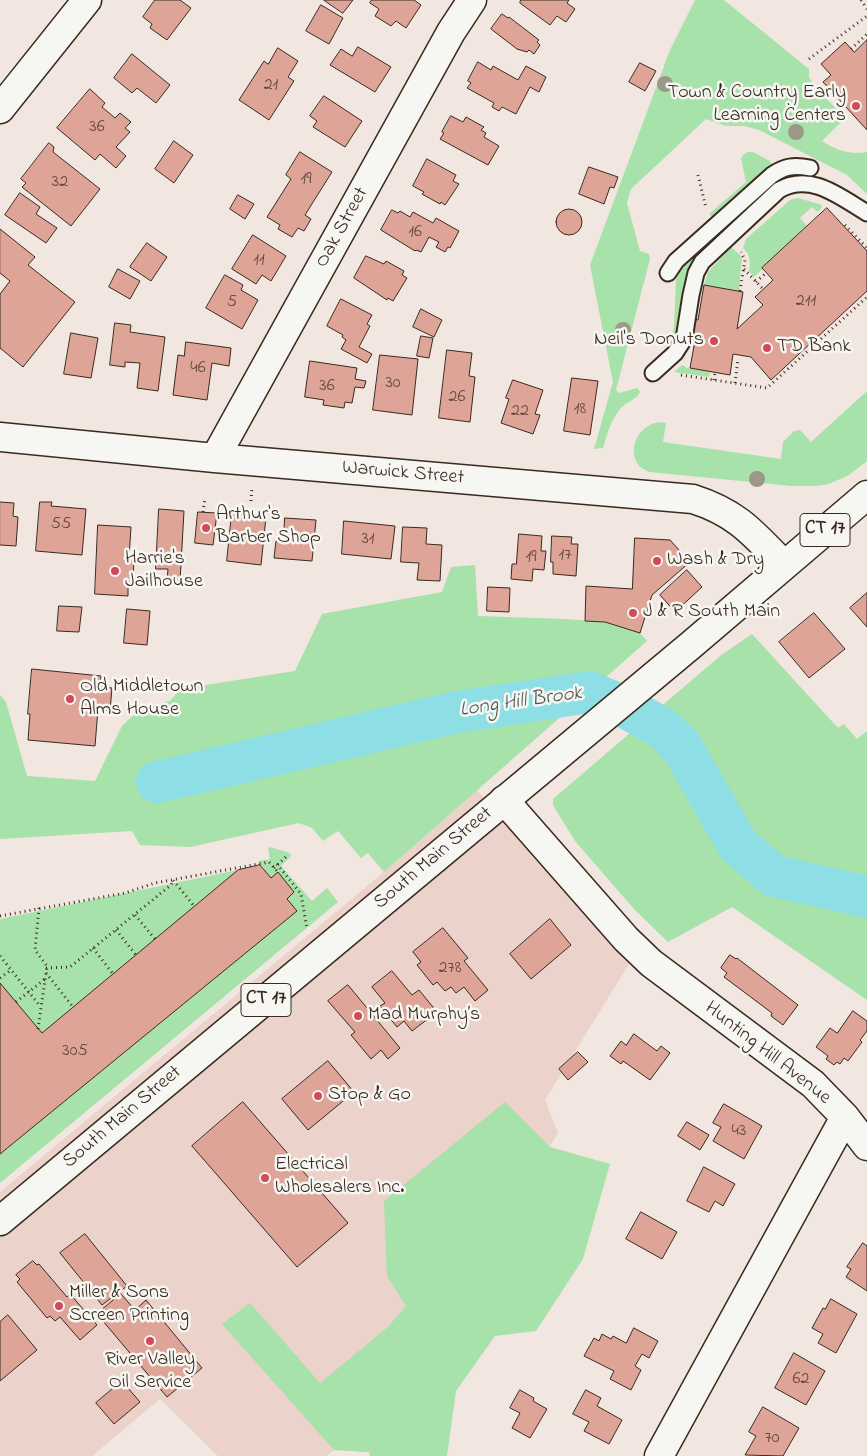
<!DOCTYPE html>
<meta charset="utf-8">
<style>
body{margin:0}
canvas{display:block;background:#f1e6e0}
</style>
<canvas width="867" height="1456"></canvas>
<script>
const c = document.querySelector('canvas').getContext('2d');
c.lineJoin = 'round';
function fill(path, color) {
  c.fillStyle = color;
  c.fill(path, 'evenodd');
}
function trace(path, color, width, dash) {
  c.strokeStyle = color;
  c.lineWidth = width;
  c.lineCap = dash ? 'butt' : 'round';
  c.setLineDash(dash || []);
  c.stroke(path);
}
function write(font, color, halo, rows, align = 'center') {
  c.font = font + ' "Indie Flower",sans-serif';
  c.lineWidth = 5;
  c.setLineDash([]);
  c.textBaseline = 'middle';
  c.strokeStyle = halo;
  c.fillStyle = color;
  for (const [text, x, y, turn = 0] of rows) {
    c.save();
    c.translate(x, y);
    c.rotate((+turn || 0) * Math.PI / 180);
    c.textAlign = isNaN(turn) ? turn : align;
    if (halo) c.strokeText(text, 0, 0);
    c.fillText(text, 0, 0);
    c.restore();
  }
}
const built = new Path2D(`
 M 477,790 L 629,964 L 545,1100 L 558,1133 L 369,1452 L 335,1450 L 326,1456 L 218,1456 L 160,1399 L 92,1456 L 0,1456 L 0,1192 L 384,872 Z`);
const green = new Path2D(`
 M 695,0 L 724,0 L 809,69 L 809,77 L 812,83 L 845,118 L 822,141 C 836,150 850,155 867,152 L 867,194 L 847,175 L 759,130 L 745,126 L 726,126 L 706,119 L 631,189 L 627,203 L 640,251 L 649,254 L 650,259 L 616,390 L 619,393 L 637,388 L 640,392 C 636,400 628,401 622,407 C 611,418 607,435 603,448 L 594,449 L 613,382 L 590,265 L 670,50 Z
 M 748,152 L 753,152 L 770,161 L 772,165 L 714,219 L 709,214 L 746,182 L 741,158 L 744,154 Z
 M 798,198 L 822,205 L 821,209 L 817,212 L 812,207 L 800,218 L 807,226 L 754,277 L 749,271 C 751,260 750,255 743,248 L 746,239 L 790,200 Z
 M 731,247 L 742,257 L 739,291 L 704,285 L 708,272 Z
 M 693,257 L 697,260 L 677,341 L 673,344 L 671,342 L 674,327 L 676,279 L 680,270 Z
 M 682,365 L 687,368 L 710,371 L 709,377 L 674,372 Z
 M 867,391 L 867,461 L 849,475 L 829,484 L 816,486 L 791,486 L 650,472 C 645,470 640,468 637,463 C 626,444 645,418 666,423 L 663,442 L 781,459 L 783,442 L 794,431 L 800,430 L 811,442 Z
 M 475,565 L 478,616 L 564,619 L 605,622 L 640,633 L 647,641 L 384,872 L 368,853 L 361,858 L 338,831 L 323,841 L 312,828 L 299,823 L 190,847 L 140,845 L 132,831 L 0,839 L 0,695 L 6,702 L 27,776 L 95,781 L 122,726 L 141,708 L 170,701 L 180,689 L 295,671 L 322,614 L 442,592 L 451,567 Z
 M 752,634 L 838,728 L 844,724 L 857,739 L 867,731 L 867,1000 L 732,907 L 668,942 L 634,909 L 575,841 L 553,805 L 553,799 L 720,656 Z
 M 270,847 L 290,853 L 291,856 L 281,866 L 312,901 L 327,888 L 338,902 L 0,1183 L 0,1154 L 296,911 L 287,899 L 294,892 L 278,873 L 271,878 L 258,861 L 270,859 L 268,849 Z
 M 238,870 L 42,1033 L 0,983 L 0,919 Z
 M 505,1102 L 550,1147 L 610,1164 L 583,1259 L 536,1331 L 495,1336 L 456,1391 L 447,1456 L 370,1456 L 369,1452 L 334,1450 L 222,1324 L 250,1303 L 320,1383 L 388,1327 L 406,1306 L 387,1276 L 384,1201 Z`);
const river = new Path2D(`
 M 157,782 L 457,712 L 589,692 L 625,707 L 662,728 L 681,746 L 738,845 L 774,876 L 867,897`);
const building = new Path2D(`
 M 155,0 L 180,0 L 191,8 L 167,40 L 150,28 L 152,24 L 143,17 Z
 M 324,0 L 353,0 L 343,13 Z
 M 372,0 L 414,0 L 421,5 L 406,28 L 396,21 L 391,26 L 375,16 L 379,9 L 370,3 Z
 M 521,0 L 569,0 L 567,3 L 575,9 L 566,22 L 557,16 L 550,25 L 520,3 Z
 M 321,5 L 343,18 L 329,44 L 306,31 Z
 M 502,14 L 508,18 L 509,17 L 539,40 L 537,42 L 540,45 L 534,54 L 529,50 L 527,52 L 517,49 L 491,29 Z
 M 867,40 L 867,130 L 823,82 L 831,75 L 821,64 L 845,42 L 854,52 Z
 M 358,47 L 391,67 L 375,92 L 330,65 L 341,49 L 352,56 Z
 M 278,48 L 298,61 L 288,77 L 294,81 L 269,120 L 239,100 L 264,61 L 268,64 Z
 M 132,54 L 170,85 L 156,103 L 137,88 L 132,93 L 114,78 Z
 M 478,62 L 491,70 L 493,66 L 518,80 L 526,66 L 546,77 L 539,92 L 530,87 L 516,114 L 502,107 L 499,111 L 492,107 L 494,103 L 467,88 L 471,83 L 468,81 Z
 M 640,63 L 656,71 L 645,91 L 629,82 Z
 M 90,89 L 105,103 L 102,107 L 115,118 L 120,113 L 131,122 L 125,128 L 130,132 L 116,147 L 126,156 L 116,168 L 100,154 L 95,160 L 57,128 Z
 M 324,96 L 362,121 L 345,147 L 313,127 L 317,121 L 310,116 Z
 M 451,116 L 463,122 L 466,117 L 484,127 L 481,130 L 486,133 L 484,137 L 499,146 L 488,165 L 440,139 L 444,133 L 442,132 Z
 M 174,141 L 193,155 L 174,183 L 155,169 Z
 M 49,143 L 54,147 L 53,152 L 100,189 L 71,226 L 22,187 L 26,183 L 21,179 Z
 M 300,152 L 332,172 L 305,215 L 311,219 L 304,231 L 298,228 L 292,237 L 278,229 L 280,225 L 267,217 L 291,179 L 286,175 Z
 M 427,159 L 456,175 L 453,181 L 459,184 L 445,205 L 441,202 L 440,204 L 422,194 L 424,192 L 413,186 Z
 M 589,167 L 618,177 L 614,188 L 610,187 L 604,204 L 579,194 Z
 M 20,193 L 40,207 L 36,214 L 57,228 L 46,243 L 5,215 Z
 M 238,195 L 254,204 L 245,219 L 230,209 Z
 M 827,208 L 867,251 L 867,291 L 771,380 L 751,357 L 733,354 L 730,375 L 690,368 L 696,335 L 692,334 L 694,319 L 698,320 L 704,285 L 743,292 L 737,329 L 763,305 L 755,297 L 773,280 L 762,268 Z
 M556 222a13 13 0 1 1 26 0a13 13 0 1 1-26 0Z
 M 392,210 L 398,213 L 400,211 L 410,217 L 413,212 L 433,223 L 436,218 L 459,231 L 450,248 L 448,247 L 445,252 L 436,247 L 439,242 L 429,237 L 421,252 L 416,250 L 415,251 L 381,230 Z
 M 0,229 L 35,257 L 28,265 L 75,302 L 23,367 L 0,348 L 0,294 L 10,281 L 0,273 Z
 M 253,235 L 286,256 L 271,281 L 262,275 L 256,284 L 232,269 Z
 M 147,243 L 167,257 L 151,281 L 130,267 Z
 M 366,256 L 384,264 L 386,261 L 404,271 L 402,275 L 407,278 L 393,301 L 388,298 L 387,300 L 354,278 Z
 M 118,269 L 140,281 L 130,299 L 109,287 Z
 M 225,275 L 243,285 L 241,290 L 258,300 L 242,329 L 206,308 Z
 M 341,299 L 372,315 L 367,324 L 370,326 L 359,347 L 372,354 L 367,363 L 341,349 L 346,340 L 342,337 L 343,335 L 327,326 Z
 M 421,309 L 442,320 L 434,337 L 413,327 Z
 M 115,323 L 131,325 L 130,332 L 165,337 L 158,391 L 137,388 L 140,363 L 125,362 L 125,367 L 110,365 Z
 M 71,333 L 98,338 L 91,378 L 64,374 Z
 M 421,336 L 433,338 L 429,358 L 417,356 Z
 M 186,342 L 231,348 L 229,366 L 212,363 L 207,400 L 173,395 L 178,355 L 184,356 Z
 M 447,350 L 472,353 L 469,376 L 475,377 L 470,422 L 439,418 Z
 M 380,355 L 418,359 L 412,415 L 373,410 Z
 M 310,361 L 357,368 L 355,379 L 366,381 L 364,388 L 355,387 L 352,403 L 345,402 L 344,408 L 323,405 L 324,400 L 305,397 Z
 M 572,378 L 598,381 L 590,435 L 564,431 Z
 M 513,380 L 543,390 L 535,414 L 540,415 L 533,434 L 501,423 L 509,399 L 506,398 Z
 M 0,502 L 14,503 L 13,516 L 18,517 L 16,546 L 0,545 Z
 M 40,502 L 52,502 L 51,506 L 86,509 L 82,555 L 36,551 Z
 M 159,509 L 184,511 L 180,582 L 167,581 L 168,569 L 156,569 Z
 M 198,512 L 217,513 L 213,545 L 195,543 Z
 M 232,513 L 266,517 L 261,565 L 227,561 Z
 M 285,518 L 316,520 L 312,561 L 274,558 L 276,541 L 283,542 Z
 M 344,521 L 395,526 L 391,559 L 342,554 Z
 M 98,525 L 131,527 L 129,558 L 134,558 L 133,585 L 128,585 L 128,596 L 95,594 Z
 M 403,527 L 427,528 L 426,544 L 442,545 L 440,581 L 417,580 L 419,563 L 401,562 Z
 M 519,534 L 542,536 L 541,551 L 546,551 L 544,570 L 533,569 L 532,581 L 511,579 L 512,564 L 516,564 Z
 M 552,536 L 572,537 L 571,544 L 578,544 L 576,576 L 553,574 L 553,562 L 551,562 Z
 M 635,538 L 670,540 L 690,562 L 652,595 L 640,633 L 605,622 L 585,621 L 586,586 L 632,589 Z
 M 687,570 L 702,587 L 675,612 L 660,595 Z
 M 488,587 L 510,588 L 509,612 L 487,611 Z
 M 867,593 L 867,627 L 850,608 Z
 M 59,606 L 82,607 L 79,632 L 57,631 Z
 M 127,609 L 150,611 L 147,645 L 124,643 Z
 M 814,613 L 845,649 L 809,678 L 779,642 Z
 M 32,669 L 101,676 L 100,687 L 112,688 L 110,711 L 98,709 L 95,746 L 28,740 L 30,714 L 28,714 Z
 M 260,865 L 271,878 L 278,872 L 294,892 L 287,899 L 297,911 L 0,1154 L 0,983 L 42,1033 L 238,870 Z
 M 550,919 L 571,945 L 531,979 L 510,954 Z
 M 443,928 L 468,958 L 464,961 L 488,990 L 475,1001 L 464,987 L 456,993 L 451,987 L 445,991 L 437,982 L 433,985 L 417,965 L 421,962 L 413,952 Z
 M 730,955 L 736,959 L 737,958 L 798,1005 L 783,1025 L 771,1016 L 772,1013 L 724,977 L 727,973 L 721,968 Z
 M 392,971 L 412,995 L 419,990 L 437,1012 L 412,1031 L 404,1021 L 397,1027 L 380,1006 L 385,1003 L 372,987 Z
 M 348,985 L 400,1048 L 388,1059 L 381,1050 L 371,1059 L 351,1035 L 355,1032 L 328,1001 Z
 M 853,1011 L 867,1021 L 867,1031 L 860,1040 L 862,1042 L 848,1061 L 844,1058 L 840,1064 L 837,1062 L 834,1065 L 826,1059 L 828,1056 L 816,1047 L 830,1028 L 837,1033 Z
 M 634,1034 L 657,1051 L 661,1046 L 670,1053 L 650,1080 L 623,1061 L 621,1064 L 610,1056 L 621,1041 L 626,1045 Z
 M 578,1052 L 588,1062 L 568,1080 L 559,1069 Z
 M 328,1061 L 354,1092 L 308,1130 L 282,1099 Z
 M 243,1102 L 348,1223 L 297,1267 L 192,1146 Z
 M 724,1104 L 762,1126 L 744,1159 L 713,1141 L 721,1127 L 713,1123 Z
 M 687,1122 L 709,1135 L 700,1150 L 678,1136 Z
 M 704,1167 L 735,1184 L 723,1206 L 715,1201 L 709,1212 L 687,1201 Z
 M 641,1212 L 677,1232 L 662,1259 L 626,1239 Z
 M 85,1234 L 127,1286 L 102,1305 L 60,1253 Z
 M 863,1243 L 867,1246 L 867,1291 L 846,1277 L 851,1269 L 847,1267 Z
 M 33,1261 L 37,1265 L 39,1264 L 67,1297 L 70,1294 L 97,1325 L 80,1340 L 60,1317 L 55,1321 L 50,1316 L 47,1318 L 17,1282 L 20,1279 L 16,1275 Z
 M 121,1294 L 135,1310 L 146,1300 L 202,1368 L 167,1397 L 97,1314 Z
 M 831,1299 L 857,1314 L 836,1353 L 818,1343 L 823,1334 L 812,1328 L 823,1308 L 825,1309 Z
 M 8,1315 L 37,1350 L 0,1381 L 0,1322 Z
 M 634,1328 L 658,1341 L 649,1358 L 642,1354 L 635,1366 L 641,1370 L 631,1390 L 610,1379 L 614,1371 L 584,1356 L 594,1338 L 599,1341 L 602,1334 L 611,1339 L 613,1336 L 626,1343 Z
 M 794,1353 L 825,1371 L 806,1405 L 775,1388 Z
 M 122,1381 L 140,1402 L 114,1424 L 96,1403 Z
 M 520,1390 L 534,1398 L 533,1401 L 547,1409 L 530,1438 L 512,1428 L 520,1413 L 510,1408 Z
 M 586,1390 L 601,1398 L 597,1406 L 622,1420 L 609,1444 L 584,1431 L 589,1422 L 573,1414 Z
 M 763,1407 L 799,1428 L 783,1456 L 745,1455 L 756,1436 L 749,1432 Z`);
const path = new Path2D(`
 M 861,0 L 867,9
 M 851,49 L 867,34
 M 809,59 L 867,16
 M 698,175 L 706,208
 M 845,225 L 867,248
 M 744,269 L 763,289
 M 756,282 L 766,273
 M 740,291 L 745,260 L 741,252
 M 681,375 L 767,388 L 867,297
 M 714,380 L 715,372
 M 735,383 L 738,359
 M 251,501 L 252,487
 M 203,512 L 205,498
 M 277,864 L 301,894 L 307,929
 M 274,868 L 288,855
 M 135,915 L 155,939
 M 0,916 L 125,893 L 155,883 L 269,862 L 278,872
 M 116,930 L 136,955
 M 93,948 L 113,974
 M 0,956 L 40,1006
 M 46,968 L 70,967 L 171,885 L 173,880 L 194,906
 M 46,973 L 73,1007
 M 0,978 L 11,970
 M 16,1002 L 45,979
 M 38,1029 L 47,966 L 35,950 L 39,908`);
const service = new Path2D(`
 M 668,273 L 676,261 L 772,175 C 785,166 794,165 810,168
 M 653,373 L 675,353 L 684,339 L 691,295 L 696,273 L 702,262 L 779,190 C 811,172 840,197 867,213`);
const minor = new Path2D(`
 M 0,437 L 215,458 L 693,499 C 737,513 753,533 784,565
 M 215,458 L 451,32 L 472,0
 M 504,800 L 626,939 L 651,963 L 813,1084 L 845,1117 L 867,1146
 M 659,1456 L 845,1117`);
const tertiary = new Path2D(`
 M 0,109 L 87,0`);
const primary = new Path2D(`
 M 0,1221 L 691,645 L 867,495`);
const trees = [
 [665,84],
 [796,132],
 [623,330],
 [757,479]
];
const markers = [
 [856,106,5,"#d1495b"],
 [714,341,5,"#d1495b"],
 [767,348,5,"#d1495b"],
 [206,528,5,"#d1495b"],
 [657,561,5,"#d1495b"],
 [115,571,5,"#d1495b"],
 [633,613,5,"#d1495b"],
 [70,699,5,"#d1495b"],
 [358,1016,5,"#d1495b"],
 [318,1096,5,"#d1495b"],
 [265,1178,5,"#d1495b"],
 [59,1306,5,"#d1495b"],
 [150,1341,5,"#d1495b"]
];
const numberNames = [
 ["21",271,86],
 ["36",97,128],
 ["19",306,180],
 ["32",60,183],
 ["16",415,233],
 ["11",259,261],
 ["211",806,302],
 ["5",232,303],
 ["46",198,369],
 ["30",393,384],
 ["36",327,387],
 ["26",457,398],
 ["18",580,410],
 ["22",520,412],
 ["55",61,525],
 ["31",368,540],
 ["17",565,556],
 ["19",531,558],
 ["278",450,969],
 ["305",75,1052],
 ["43",739,1132],
 ["62",801,1380],
 ["70",772,1439]
];
const shields = [
 [825,530,50],
 [266,1000,50]
];
const shieldNames = [
 ["CT 17",825,530],
 ["CT 17",266,1000]
];
const poiNames = [
 ["Town & Country Early",846,94,"right"],
 ["Learning Centers",846,117,"right"],
 ["Neil's Donuts",704,341,"right"],
 ["TD Bank",777,348],
 ["Arthur's",216,516],
 ["Barber Shop",216,539],
 ["Harrie's",125,560],
 ["Jailhouse",125,583],
 ["Wash & Dry",667,561],
 ["J & R South Main",643,613],
 ["Old Middletown",80,688],
 ["Alms House",80,711],
 ["Mad Murphy’s",368,1016],
 ["Stop & Go",328,1096],
 ["Electrical",275,1166],
 ["Wholesalers Inc.",275,1189],
 ["Miller & Sons",69,1294],
 ["Screen Printing",69,1317],
 ["River Valley",150,1361,"center"],
 ["Oil Service",150,1384,"center"]
];
const streetNames = [
 ["Oak Street",343,228,-61],
 ["Warwick Street",403,474,5],
 ["South Main Street",434,859,-40],
 ["Hunting Hill Avenue",767,1054,38],
 ["South Main Street",123,1118,-40]
];
const waterNames = [
 ["Long Hill Brook",521,703,-8]
];
fill(built, '#ebd2ca');
fill(green, '#a6e2a9');
trace(river, '#8edfe5', 42);
fill(building, '#dda497');
trace(building, '#3b2a1e', 1);
trace(service, '#3b2a1e', 19);
trace(minor, '#3b2a1e', 31);
trace(tertiary, '#3b2a1e', 31);
trace(primary, '#3b2a1e', 31);
trace(path, '#3b2a1e', 3, [1, 4]);
trace(service, '#f6f6f2', 15);
trace(minor, '#f6f6f2', 28);
trace(tertiary, '#f6f6f2', 28);
trace(primary, '#f6f6f2', 28);
c.fillStyle = '#9c9889';
for (const [x, y] of trees) {
  c.beginPath();
  c.arc(x, y, 8, 0, 2 * Math.PI);
  c.fill();
}
for (const [x, y, r, color] of markers) {
  const dot = new Path2D();
  dot.arc(x, y, r, 0, 2 * Math.PI);
  c.fillStyle = color;
  c.fill(dot);
  trace(dot, '#f6f6f2', 2);
}
write('18px', '#64483c', null, numberNames);
for (const [x, y, w] of shields) {
  const box = new Path2D();
  box.roundRect(x - w / 2, y - 16.5, w, 33, 4);
  c.fillStyle = '#f6f6f2';
  c.fill(box);
  trace(box, '#3b2a1e', 1);
}
write('bold 19px', '#3b2a1e', null, shieldNames);
write('20px', '#3b2a1e', '#f6f6f2', poiNames, 'left');
write('20px', '#3b2a1e', '#f6f6f2', streetNames);
write('italic 21px', '#505750', '#f6f6f2', waterNames);
</script>
